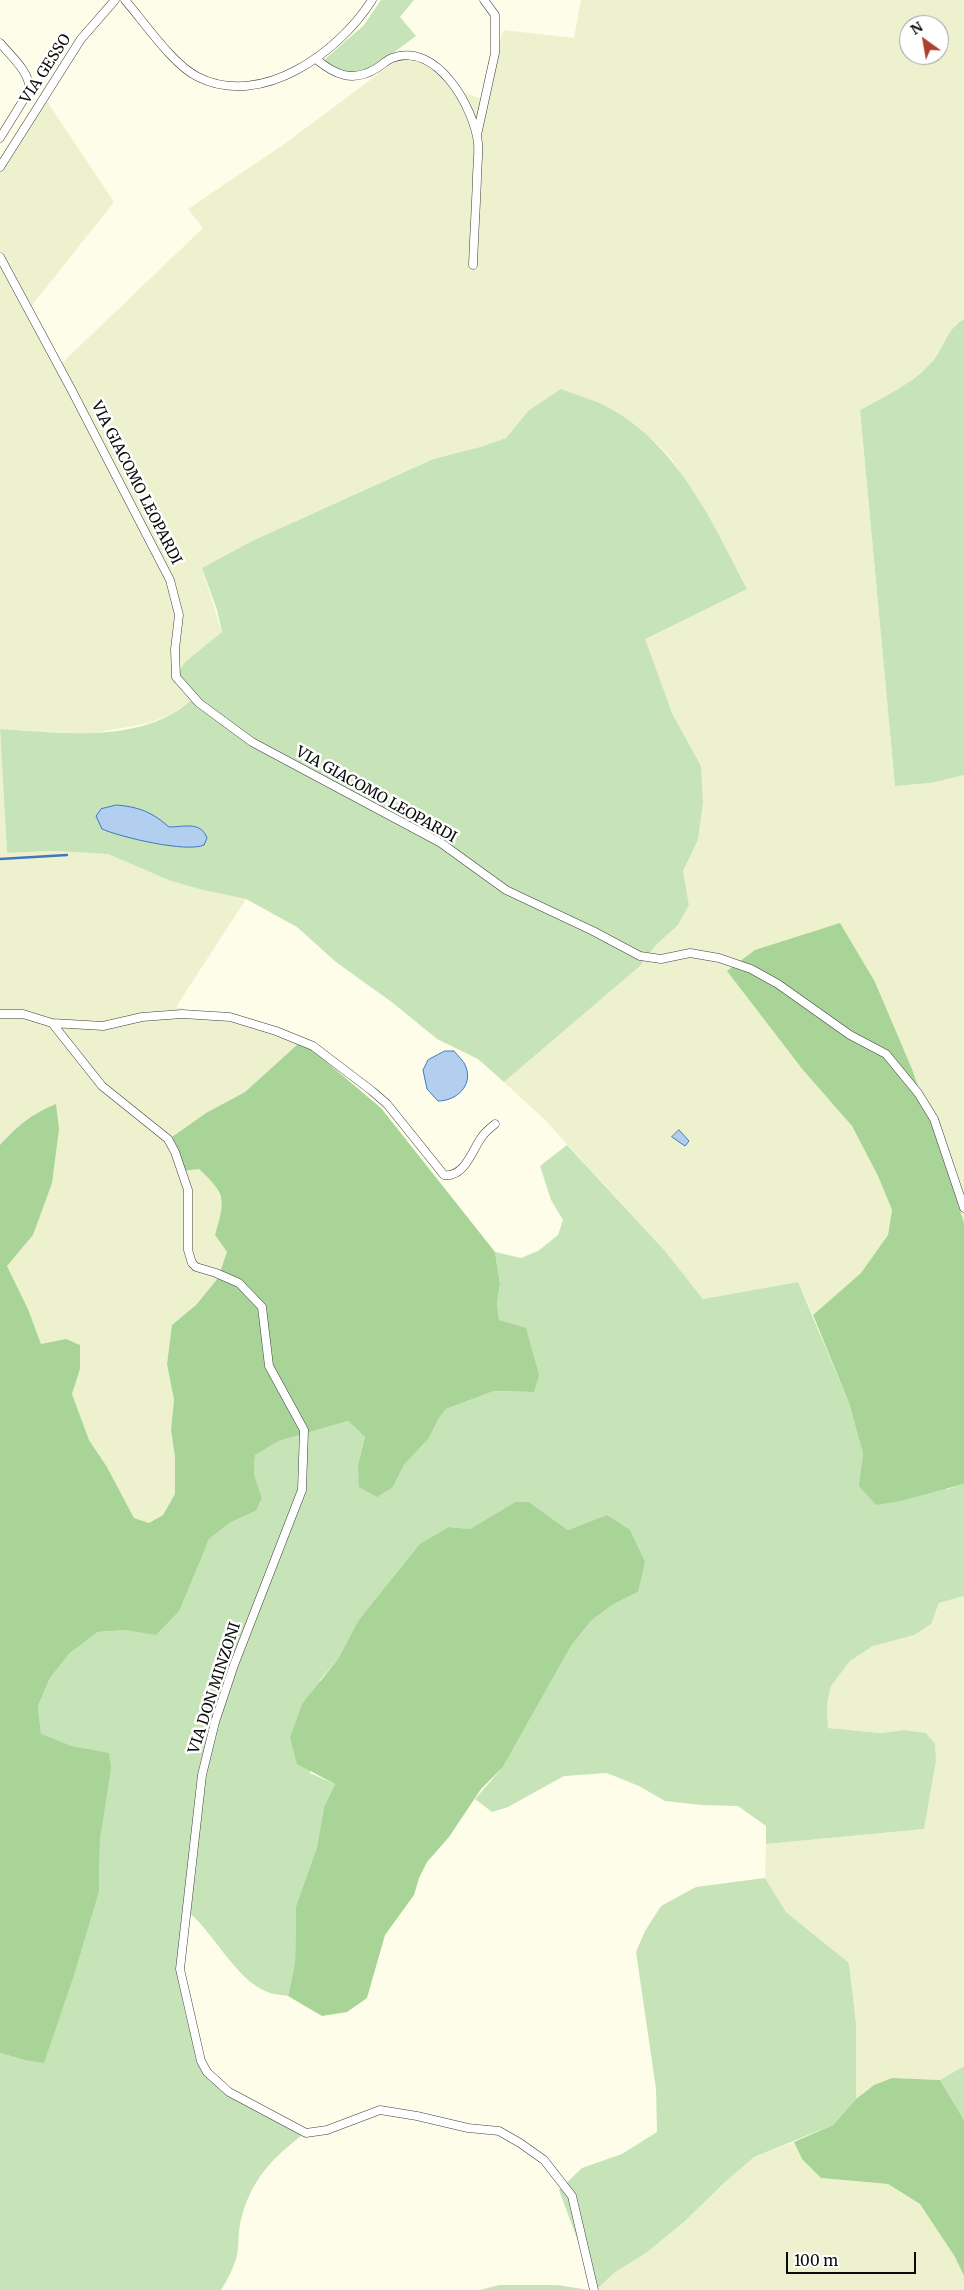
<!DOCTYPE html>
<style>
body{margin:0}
#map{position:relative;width:964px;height:2290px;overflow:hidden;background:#fdfdea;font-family:Merriweather,serif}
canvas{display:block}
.north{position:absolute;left:899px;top:15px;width:50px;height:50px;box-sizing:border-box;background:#fff;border:1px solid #9d9d9d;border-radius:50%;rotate:328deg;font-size:14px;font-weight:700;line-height:20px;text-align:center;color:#0b0b0b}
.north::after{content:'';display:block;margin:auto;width:18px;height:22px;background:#af3f2f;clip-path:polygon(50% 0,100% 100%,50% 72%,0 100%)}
.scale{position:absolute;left:786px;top:2252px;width:130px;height:22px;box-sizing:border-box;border:2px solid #0b0b0b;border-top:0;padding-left:6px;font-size:15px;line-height:18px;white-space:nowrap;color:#0b0b0b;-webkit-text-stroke:4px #fff;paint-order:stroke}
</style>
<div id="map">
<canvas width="964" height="2290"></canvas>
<div class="north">N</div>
<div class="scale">100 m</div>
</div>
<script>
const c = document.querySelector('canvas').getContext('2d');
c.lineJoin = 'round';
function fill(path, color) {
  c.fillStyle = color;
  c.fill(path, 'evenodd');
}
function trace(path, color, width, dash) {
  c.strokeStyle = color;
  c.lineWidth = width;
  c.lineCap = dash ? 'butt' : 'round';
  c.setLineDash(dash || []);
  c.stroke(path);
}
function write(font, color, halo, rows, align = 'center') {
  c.font = font + ' Merriweather,serif';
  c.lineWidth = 5;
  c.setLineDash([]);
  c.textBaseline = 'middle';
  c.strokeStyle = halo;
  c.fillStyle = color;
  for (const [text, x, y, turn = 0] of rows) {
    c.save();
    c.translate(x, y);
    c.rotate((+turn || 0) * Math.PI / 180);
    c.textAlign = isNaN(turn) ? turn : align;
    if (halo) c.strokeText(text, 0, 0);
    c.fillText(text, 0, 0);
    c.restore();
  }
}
const farmland = new Path2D(`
 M 581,0 L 964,0 L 964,319 L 956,324 L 930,365 L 900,389 L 860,410 L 895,786 L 931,783 L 964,775 L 964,1223 L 946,1166 L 912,1069 L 875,982 L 803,1070 L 852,1126 L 878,1176 L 892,1210 L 888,1235 L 861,1273 L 813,1315 L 798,1282 L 703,1299 L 665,1251 L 545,1120 L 504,1082 L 640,966 L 656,945 L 678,925 L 689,905 L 683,871 L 698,840 L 703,803 L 701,766 L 672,713 L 644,639 L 747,588 L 699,500 L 670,457 L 652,439 L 528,411 L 506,438 L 480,447 L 432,459 L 252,541 L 202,568 L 222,633 L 185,662 L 173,681 L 194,698 L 172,714 L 149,723 L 89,734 L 0,729 L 7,853 L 54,851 L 108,854 L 171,881 L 203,890 L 246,899 L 176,1007 L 262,1031 L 298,1044 L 245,1092 L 206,1113 L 169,1139 L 215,1184 L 223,1205 L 215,1235 L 227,1252 L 218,1278 L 196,1305 L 172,1325 L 167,1364 L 174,1400 L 171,1430 L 175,1457 L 175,1494 L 163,1515 L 149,1523 L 134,1518 L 107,1467 L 89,1440 L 72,1394 L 80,1369 L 66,1339 L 41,1344 L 28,1309 L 7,1266 L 33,1235 L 15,1129 L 0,1145 L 0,167 L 46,100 L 114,202 L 29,309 L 62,363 L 203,228 L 188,209 L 283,145 L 397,60 L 426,55 L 442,76 L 460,91 L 485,100 L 492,61 L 504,30 L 574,38 ZM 909,25 L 939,25 L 939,55 L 909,55 Z
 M 964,1596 L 964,2066 L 940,2080 L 892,2078 L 874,2085 L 856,2099 L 856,2023 L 849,1963 L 786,1912 L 765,1878 L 766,1844 L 924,1829 L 934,1744 L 926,1733 L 904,1730 L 881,1733 L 828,1728 L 827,1704 L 831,1686 L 850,1661 L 873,1646 L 889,1640 L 936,1612 L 939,1603 Z
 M 794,2142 L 802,2159 L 821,2178 L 888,2184 L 920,2204 L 955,2257 L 964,2276 L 964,2290 L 596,2290 L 614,2273 L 646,2253 L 684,2222 L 724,2183 L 754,2157 Z`);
const green = new Path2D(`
 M 381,0 L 414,0 L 400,17 L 416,36 L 370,70 L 343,74 L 324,60 L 364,25 Z
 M 964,319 L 964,775 L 931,783 L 895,786 L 860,410 C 884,397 910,385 929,365 C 943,352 946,329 964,319 Z
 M 561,389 C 578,396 596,400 611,409 C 679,447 712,522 747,589 L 645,639 L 672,713 L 701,766 L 703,803 L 698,840 L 683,871 L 689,905 L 678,925 L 656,945 L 640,966 L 504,1082 L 478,1059 L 437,1039 L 393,1003 L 336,962 L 297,927 L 246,899 L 203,890 L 171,881 L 108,854 L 54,851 L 7,853 L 0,729 C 55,732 121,742 172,714 C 180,710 187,703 194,698 L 173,682 L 185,662 L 222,632 L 217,610 L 202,568 L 252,541 L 433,459 L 480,447 L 506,438 L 528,411 Z
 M 567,1145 L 665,1251 L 703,1299 L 798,1282 L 849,1403 L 863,1454 L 860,1486 L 948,1489 L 964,1484 L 964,1596 L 939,1603 L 931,1624 L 914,1635 L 873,1646 L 850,1661 L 831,1686 L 827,1704 L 828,1728 L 881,1733 L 904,1730 L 926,1733 L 935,1744 L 936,1760 L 924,1829 L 766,1844 L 766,1826 L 738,1806 L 702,1805 L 665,1801 L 639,1786 L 607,1773 L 564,1776 L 508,1807 L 492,1812 L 475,1799 L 503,1767 L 571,1646 L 591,1621 L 612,1605 L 638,1592 L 608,1515 L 568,1530 L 529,1502 L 515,1502 L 470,1529 L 449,1527 L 399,1573 L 358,1621 L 338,1659 L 320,1680 L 310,1773 L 335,1784 L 324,1807 L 317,1847 L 296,1906 L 295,1963 L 288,1996 C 281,1995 271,1994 265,1991 C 234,1977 213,1931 186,1910 C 175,1961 178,1997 195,2046 C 198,2053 200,2064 204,2071 C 218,2092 282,2119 306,2132 C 271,2159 250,2180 240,2224 C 238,2234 239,2245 237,2255 C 234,2267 228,2279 221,2290 L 0,2290 L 0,2053 L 24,2060 L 44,2062 L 74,1976 L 99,1892 L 100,1839 L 109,1754 L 72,1746 L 41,1735 L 38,1706 L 50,1678 L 70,1653 L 98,1632 L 125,1630 L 156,1634 L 194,1572 L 209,1539 L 231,1522 L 256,1511 L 262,1498 L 254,1474 L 255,1455 L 279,1441 L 348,1421 L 365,1437 L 358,1465 L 393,1487 L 404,1465 L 429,1438 L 439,1418 L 446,1409 L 494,1391 L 534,1392 L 499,1320 L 497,1303 L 500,1284 L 495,1252 L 521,1258 L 538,1251 L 558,1235 L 563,1220 L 551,1200 L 540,1166 Z
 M 765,1878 L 786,1912 L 849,1963 L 856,2023 L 856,2099 L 833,2125 L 754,2157 L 724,2183 L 684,2222 L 646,2253 L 614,2273 L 596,2290 L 559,2190 L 582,2168 L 622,2154 L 657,2132 L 656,2089 L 636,1952 L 645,1931 L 661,1906 L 696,1887 Z
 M 964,2066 L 964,2120 L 940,2080 Z
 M 499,2285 L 557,2285 L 589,2290 L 480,2290 Z`);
const forest = new Path2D(`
 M 840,923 L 875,982 L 912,1069 L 946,1166 L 964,1223 L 964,1484 L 900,1501 L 876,1505 L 859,1486 L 863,1454 L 849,1403 L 813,1315 L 861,1273 L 888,1235 L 892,1210 L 878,1176 L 852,1126 L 803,1070 L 727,971 L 755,950 Z
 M 298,1044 L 310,1048 L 381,1108 L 495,1252 L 500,1284 L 497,1303 L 499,1320 L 526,1328 L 539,1375 L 534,1392 L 494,1391 L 446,1409 L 439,1418 L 429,1438 L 404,1465 L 393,1487 L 377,1497 L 359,1487 L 358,1465 L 365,1437 L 348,1421 L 279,1441 L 255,1455 L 254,1474 L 262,1498 L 256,1511 L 231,1522 L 209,1539 L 179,1611 L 156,1635 L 125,1630 L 98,1632 L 70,1653 L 50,1678 L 38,1706 L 41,1734 L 72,1746 L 109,1753 L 111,1768 L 100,1839 L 99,1892 L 74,1976 L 44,2063 L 24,2060 L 0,2053 L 0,1145 C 18,1125 32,1114 56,1104 L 59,1129 L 52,1183 L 33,1235 L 7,1266 L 28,1309 L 41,1344 L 66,1339 L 80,1345 L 80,1369 L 72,1394 L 89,1440 L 107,1467 L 134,1518 L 149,1523 L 163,1515 L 175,1494 L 175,1457 L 171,1430 L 174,1400 L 167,1364 L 172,1325 L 196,1305 L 218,1278 L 227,1252 L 215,1235 C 225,1200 227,1195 199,1169 L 182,1171 L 169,1139 L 206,1113 L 245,1092 Z
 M 515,1502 L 529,1502 L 568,1530 L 607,1515 L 630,1530 L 645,1562 L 638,1592 L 612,1605 L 591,1621 L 571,1646 L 503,1767 L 481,1789 L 449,1837 L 427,1862 L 419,1878 L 414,1895 L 385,1935 L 367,1998 L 347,2012 L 322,2016 L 288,1996 L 295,1963 L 296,1906 L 317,1847 L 324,1807 L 335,1784 L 297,1764 L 290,1738 L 302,1704 L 338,1659 L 358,1621 L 420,1544 L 449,1527 L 470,1529 Z
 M 892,2078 L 940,2080 L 964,2120 L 964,2276 L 955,2257 L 920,2204 L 888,2184 L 821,2178 L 802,2159 L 794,2142 L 833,2125 L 856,2099 L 874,2085 Z`);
const water = new Path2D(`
 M 117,805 C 139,807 152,812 169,827 C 184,827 201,821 207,838 L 204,845 C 187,853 120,837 102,829 L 96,816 L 101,809 Z
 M 445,1051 L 454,1051 C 458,1056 464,1061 466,1067 C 473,1086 456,1101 438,1101 L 427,1089 L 423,1070 L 428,1060 Z
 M 679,1130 L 689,1141 L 685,1146 L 672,1137 Z`);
const stream = new Path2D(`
 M 0,859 L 67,855`);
const street = new Path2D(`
 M 125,0 C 144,22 173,65 198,77 C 262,109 339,52 372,0
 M 0,43 C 10,55 32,74 29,91 L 0,138
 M 316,59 C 335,75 353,83 377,68 C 382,65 387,60 392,58 C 437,41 474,108 478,143 C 479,154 477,167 477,178 C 476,207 474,236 473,265
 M 477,135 L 495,53 L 495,15 L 484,0
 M 0,167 L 81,39 L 115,0
 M 0,257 L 70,387 L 170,580 L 179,615 L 175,649 L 176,677 L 199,703 L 252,742 L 441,843 L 506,890 L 593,931 L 640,956 L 661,959 L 690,953 L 719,958 L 751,969 L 778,984 L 850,1035 L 886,1054 L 918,1093 L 934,1119 L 964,1208
 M 0,1014 L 23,1014 L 52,1023 L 102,1086 L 168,1139 L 175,1152 L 188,1190 L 188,1250 L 192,1263 L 196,1267 L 216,1273 L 239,1283 L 262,1307 L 269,1366 L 304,1430 L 302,1490 L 234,1665 L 215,1722 L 202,1775 L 180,1969 L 201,2061 L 207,2072 L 229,2092 L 306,2133 L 327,2130 L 380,2110 L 417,2116 L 468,2128 L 499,2131 L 520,2143 L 544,2160 L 572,2196 L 594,2290
 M 52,1023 L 103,1026 L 142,1017 L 182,1014 L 230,1017 L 276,1031 L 313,1046 L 372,1091 L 387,1104 L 444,1175 C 464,1178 472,1151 481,1138 C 485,1132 490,1128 495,1124`);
const streetNames = [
 ["VIA GESSO",46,69,-57],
 ["VIA GIACOMO LEOPARDI",136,483,63],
 ["VIA GIACOMO LEOPARDI",376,795,29],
 ["VIA DON MINZONI",215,1688,-72]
];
fill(farmland, '#eef1cd');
fill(green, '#c7e4b8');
fill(forest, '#a9d498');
fill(water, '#b3cff0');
trace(water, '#4177c1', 1);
trace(stream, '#4177c1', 2.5);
trace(street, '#3e3e3e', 9);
trace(street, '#fff', 8);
write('15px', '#0b0b0b', '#fff', streetNames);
</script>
